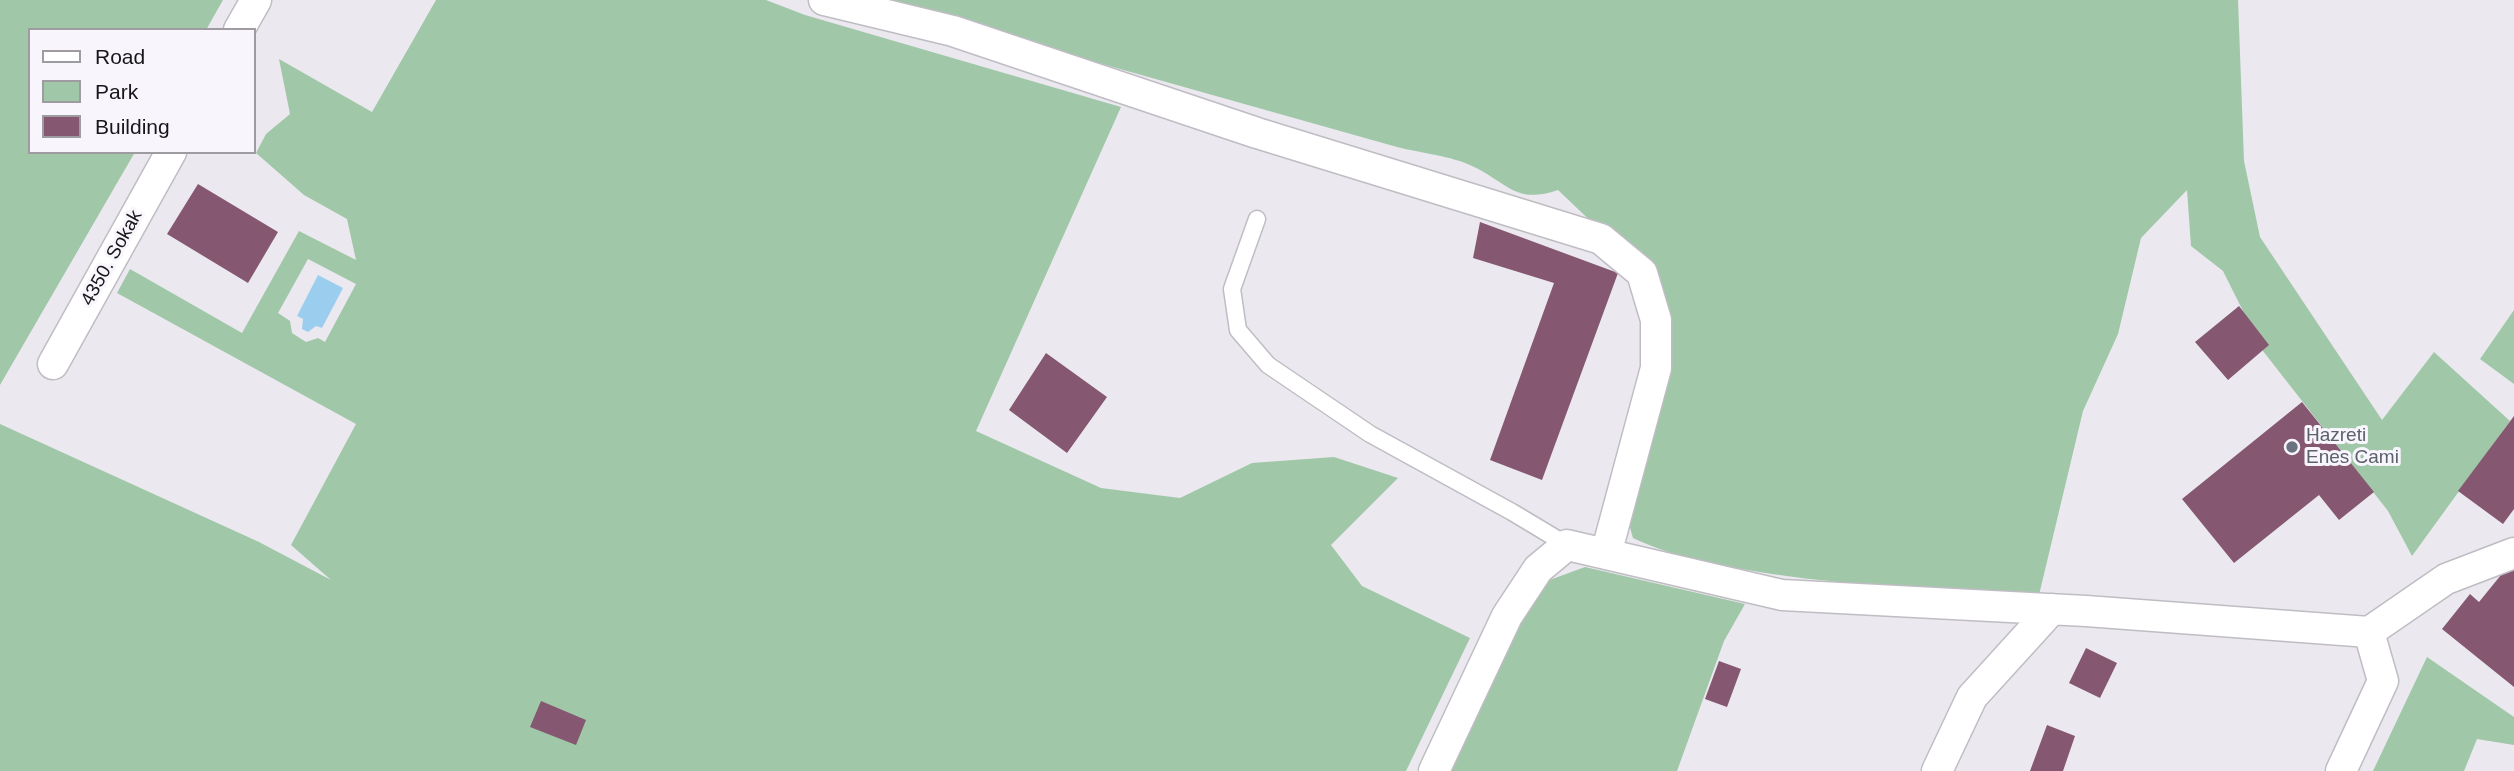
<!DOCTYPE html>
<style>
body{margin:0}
#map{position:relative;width:2514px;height:771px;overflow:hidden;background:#ebe9ef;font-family:Helvetica,sans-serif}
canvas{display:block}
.legend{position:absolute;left:28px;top:28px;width:228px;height:126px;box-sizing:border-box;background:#f8f6fc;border:2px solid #9e9ca1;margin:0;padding:9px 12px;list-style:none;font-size:21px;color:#171618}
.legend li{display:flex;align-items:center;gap:14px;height:35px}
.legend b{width:35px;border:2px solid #9e9ca1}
</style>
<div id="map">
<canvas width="2514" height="771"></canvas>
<ul class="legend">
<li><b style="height:9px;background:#fff"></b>Road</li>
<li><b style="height:19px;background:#a0c7a8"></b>Park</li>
<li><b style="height:19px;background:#855771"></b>Building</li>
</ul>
</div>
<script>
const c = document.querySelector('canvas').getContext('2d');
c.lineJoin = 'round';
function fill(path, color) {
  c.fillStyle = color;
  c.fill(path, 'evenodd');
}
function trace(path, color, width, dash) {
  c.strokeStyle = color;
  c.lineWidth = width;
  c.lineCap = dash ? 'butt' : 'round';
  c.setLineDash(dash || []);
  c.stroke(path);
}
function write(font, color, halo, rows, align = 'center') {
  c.font = font + ' Helvetica,sans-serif';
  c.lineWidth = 6;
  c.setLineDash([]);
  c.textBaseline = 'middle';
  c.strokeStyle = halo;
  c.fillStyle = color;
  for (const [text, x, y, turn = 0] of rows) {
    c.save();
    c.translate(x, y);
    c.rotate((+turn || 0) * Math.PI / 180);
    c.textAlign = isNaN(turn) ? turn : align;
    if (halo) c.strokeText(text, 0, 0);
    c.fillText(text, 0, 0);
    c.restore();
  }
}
const green = new Path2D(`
 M 0,0 L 223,0 L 206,30 L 30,30 L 30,152 L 135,152 L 0,385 Z
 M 436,0 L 766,0 L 805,15 L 1121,107 L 976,431 L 1101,488 L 1180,498 L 1252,463 L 1334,457 L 1398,478 L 1331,545 L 1362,586 L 1470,638 L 1406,771 L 0,771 L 0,424 L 259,542 L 331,580 L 291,545 L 356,424 L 117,293 L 130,269 L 242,333 L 299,231 L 356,260 L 347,219 L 304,195 L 256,153 L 266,134 L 290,114 L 279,59 L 372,112 ZM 308,259 L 356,284 L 325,342 L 318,338 L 306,342 L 292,333 L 290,321 L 278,313 Z
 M 875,0 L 2238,0 L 2244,161 L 2260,237 L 2382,420 L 2434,352 L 2510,421 L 2412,556 L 2388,511 L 2263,351 L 2223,271 L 2191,246 L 2187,190 L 2141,238 L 2118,334 L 2083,411 L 2039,595 C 1950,590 1861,587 1772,574 C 1722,566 1680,560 1633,538 L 1625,510 L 1660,287 L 1558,190 C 1515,205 1507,182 1472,166 C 1452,156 1420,153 1397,147 Z
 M 2514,310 L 2514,384 L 2480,359 Z
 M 1585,567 L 1745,604 L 1724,641 L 1677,771 L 1449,771 L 1536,585 Z
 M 2427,657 L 2514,717 L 2514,745 L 2477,739 L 2464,771 L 2373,771 Z`);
const water = new Path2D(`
 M 318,275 L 343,288 L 322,328 L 316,326 L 308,332 L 302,329 L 303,319 L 297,316 Z`);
const building = new Path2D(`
 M 198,184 L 278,232 L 248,283 L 167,234 Z
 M 1480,222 L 1618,273 L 1542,480 L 1490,460 L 1554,283 L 1473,258 Z
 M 2239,306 L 2269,345 L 2228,380 L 2195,342 Z
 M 1046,353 L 1107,397 L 1067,453 L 1009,410 Z
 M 2302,402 L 2374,492 L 2339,520 L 2319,495 L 2234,563 L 2182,499 Z
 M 2514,416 L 2514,509 L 2503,524 L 2458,491 Z
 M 2514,567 L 2514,687 L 2442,629 L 2470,594 L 2479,602 L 2505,570 Z
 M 2086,648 L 2117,663 L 2100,698 L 2069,683 Z
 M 1719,661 L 1741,669 L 1727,707 L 1705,699 Z
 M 541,701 L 586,720 L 576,745 L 530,727 Z
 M 2047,725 L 2075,736 L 2063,771 L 2030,771 Z`);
const service = new Path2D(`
 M 1257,219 L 1232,289 L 1238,330 L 1268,365 L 1370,434 L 1512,512 L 1567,545`);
const minor = new Path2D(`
 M 824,0 L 953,31 L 1257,133 L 1601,239 L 1642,273 L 1656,320 L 1656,368 L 1606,554
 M 239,30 L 256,0
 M 53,364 L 171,152
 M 1434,771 L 1507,616 L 1538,569 L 1567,545 L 1782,595 L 2086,611 L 2369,632 L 2446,579 L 2514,553
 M 1937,771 L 1972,697 L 2052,609
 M 2341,771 L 2383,681 L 2369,632`);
const markers = [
 [2292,447,7,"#6b7280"]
];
const streetNames = [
 ["4350. Sokak",112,258,-61]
];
const worshipNames = [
 ["Hazreti",2306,436],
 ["Enes Cami",2306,458]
];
fill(green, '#a0c7a8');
fill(water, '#9bcdee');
fill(building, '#855771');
trace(service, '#bfbdc3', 19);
trace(minor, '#bfbdc3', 33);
trace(service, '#fff', 16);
trace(minor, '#fff', 30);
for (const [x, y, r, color] of markers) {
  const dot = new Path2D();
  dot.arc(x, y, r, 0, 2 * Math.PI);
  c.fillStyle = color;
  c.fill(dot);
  trace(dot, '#f8f6fc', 2.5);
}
write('19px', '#171618', '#f8f6fc', streetNames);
write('19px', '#5b616d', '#f8f6fc', worshipNames, 'left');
</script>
